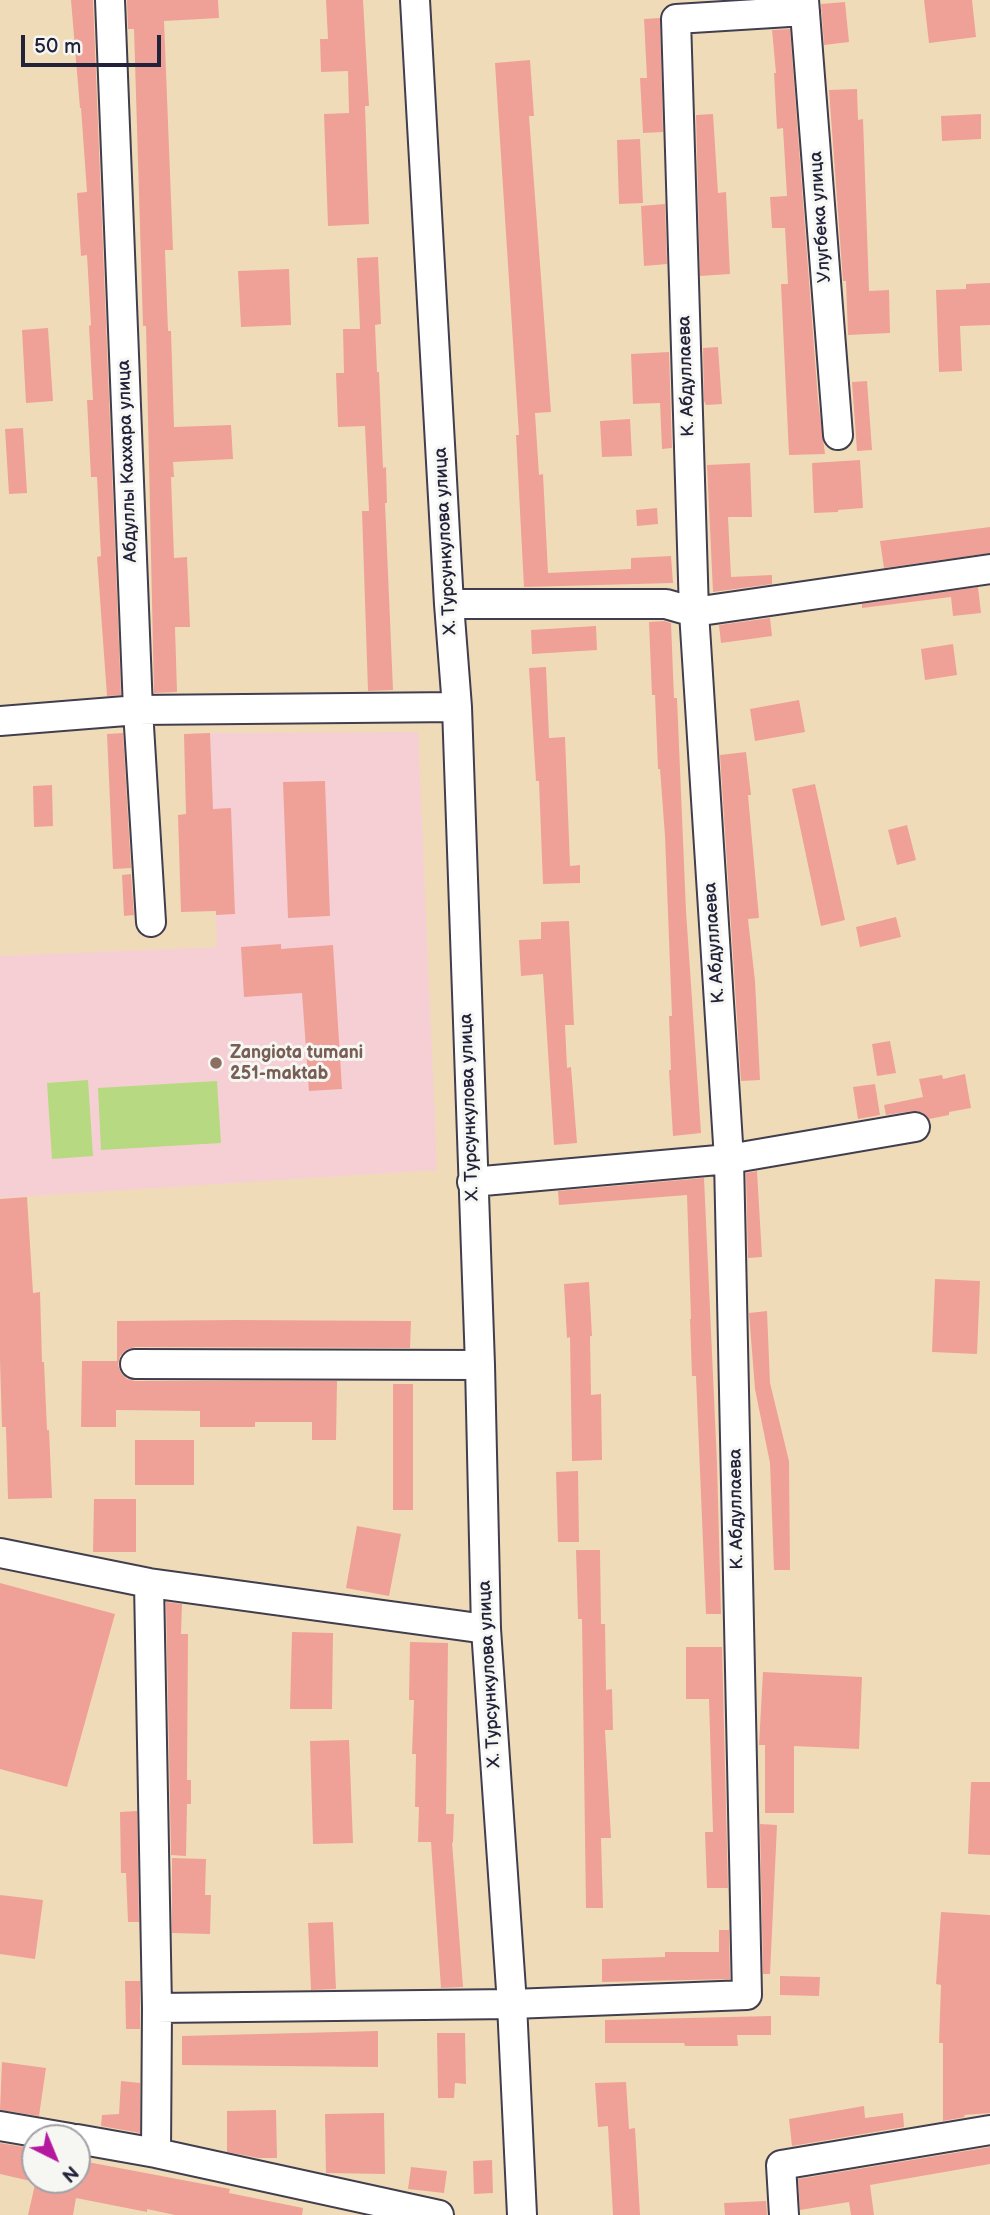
<!DOCTYPE html>
<meta charset="utf-8">
<style>
body{margin:0}
#map{position:relative;width:990px;height:2215px;overflow:hidden;background:#f0dbb9;font-family:"Balsamiq Sans",sans-serif}
canvas{display:block}
.north{position:absolute;left:21px;top:2124px;width:70px;height:70px;box-sizing:border-box;background:#f6f6f2;border:2px solid #a1a1a9;border-radius:50%;rotate:137deg;font-size:19px;font-weight:700;line-height:28px;text-align:center;color:#22223b}
.north::after{content:'';display:block;margin:auto;width:24px;height:32px;background:#b5179e;clip-path:polygon(50% 0,100% 100%,50% 72%,0 100%)}
.scale{position:absolute;left:21px;top:35px;width:140px;height:32px;box-sizing:border-box;border:4px solid #22223b;border-top:0;padding-left:9px;font-size:21px;line-height:24px;white-space:nowrap;color:#22223b;-webkit-text-stroke:5px #f6f6f2;paint-order:stroke}
</style>
<div id="map">
<canvas width="990" height="2215"></canvas>
<div class="north">N</div>
<div class="scale">50 m</div>
</div>
<script>
const c = document.querySelector('canvas').getContext('2d');
c.lineJoin = 'round';
function fill(path, color) {
  c.fillStyle = color;
  c.fill(path, 'evenodd');
}
function trace(path, color, width, dash) {
  c.strokeStyle = color;
  c.lineWidth = width;
  c.lineCap = dash ? 'butt' : 'round';
  c.setLineDash(dash || []);
  c.stroke(path);
}
function write(font, color, halo, rows, align = 'center') {
  c.font = font + ' "Balsamiq Sans",sans-serif';
  c.lineWidth = 6;
  c.setLineDash([]);
  c.textBaseline = 'middle';
  c.strokeStyle = halo;
  c.fillStyle = color;
  for (const [text, x, y, turn = 0] of rows) {
    c.save();
    c.translate(x, y);
    c.rotate((+turn || 0) * Math.PI / 180);
    c.textAlign = isNaN(turn) ? turn : align;
    if (halo) c.strokeText(text, 0, 0);
    c.fillText(text, 0, 0);
    c.restore();
  }
}
const built = new Path2D(`
 M 418,732 L 437,1170 L 0,1198 L 0,956 L 217,947 L 210,733 Z`);
const green = new Path2D(`
 M 88,1080 L 93,1156 L 52,1159 L 47,1083 Z
 M 217,1081 L 221,1143 L 101,1150 L 98,1088 Z`);
const building = new Path2D(`
 M 71,0 L 93,0 L 121,695 L 107,696 L 97,557 L 101,556 L 97,477 L 91,477 L 87,400 L 93,400 L 89,326 L 91,325 L 87,255 L 81,256 L 77,193 L 87,192 L 81,108 L 80,108 Z
 M 127,0 L 218,0 L 219,18 L 164,21 L 173,250 L 165,250 L 168,331 L 171,331 L 174,427 L 231,425 L 233,459 L 173,462 L 174,477 L 171,477 L 174,558 L 187,557 L 190,627 L 175,627 L 177,692 L 154,693 L 146,326 L 143,326 L 134,29 L 128,29 Z
 M 326,0 L 363,0 L 369,106 L 365,106 L 369,224 L 328,226 L 324,114 L 349,113 L 348,71 L 321,72 L 320,39 L 328,39 Z
 M 924,0 L 972,0 L 976,37 L 929,43 Z
 M 845,2 L 849,42 L 824,45 L 821,4 Z
 M 660,18 L 663,132 L 643,133 L 640,78 L 647,78 L 644,19 Z
 M 790,29 L 818,400 L 825,454 L 789,455 L 781,284 L 788,284 L 785,228 L 772,228 L 770,197 L 787,196 L 783,128 L 777,129 L 774,73 L 776,73 L 772,30 Z
 M 530,60 L 534,116 L 529,116 L 551,412 L 535,413 L 539,475 L 543,474 L 548,573 L 631,569 L 631,558 L 671,556 L 673,583 L 524,587 L 516,435 L 519,435 L 495,63 Z
 M 857,89 L 858,120 L 863,119 L 869,291 L 889,290 L 890,333 L 848,335 L 846,281 L 843,281 L 829,90 Z
 M 713,114 L 718,193 L 726,192 L 730,274 L 700,276 L 696,115 Z
 M 981,114 L 981,139 L 942,141 L 941,116 Z
 M 640,139 L 643,203 L 619,204 L 617,140 Z
 M 665,204 L 667,264 L 644,266 L 641,206 Z
 M 378,257 L 381,324 L 375,325 L 377,372 L 379,372 L 383,468 L 386,467 L 387,503 L 385,503 L 393,690 L 368,691 L 362,511 L 369,511 L 365,426 L 338,427 L 336,373 L 344,373 L 343,329 L 360,329 L 357,258 Z
 M 289,269 L 291,325 L 241,327 L 238,271 Z
 M 990,283 L 990,325 L 960,326 L 962,371 L 939,372 L 936,290 L 966,289 L 966,284 Z
 M 48,328 L 53,401 L 26,403 L 22,330 Z
 M 718,347 L 722,404 L 706,405 L 704,401 L 703,348 Z
 M 669,352 L 672,448 L 662,449 L 660,403 L 633,404 L 631,354 Z
 M 867,381 L 872,450 L 857,451 L 852,382 Z
 M 630,419 L 632,456 L 602,457 L 600,421 Z
 M 23,428 L 27,493 L 9,494 L 5,429 Z
 M 860,460 L 863,508 L 838,510 L 838,512 L 814,513 L 812,463 Z
 M 750,463 L 752,517 L 728,517 L 731,577 L 772,575 L 772,584 L 713,592 L 707,465 Z
 M 657,508 L 658,524 L 637,526 L 636,510 Z
 M 990,527 L 990,553 L 884,568 L 880,541 Z
 M 978,587 L 981,613 L 953,616 L 951,597 L 862,608 L 862,604 Z
 M 770,618 L 772,636 L 721,643 L 719,625 Z
 M 664,621 L 671,623 L 674,698 L 677,698 L 686,911 L 701,1133 L 673,1136 L 669,1070 L 671,1070 L 669,1016 L 672,1016 L 665,836 L 660,769 L 658,769 L 655,695 L 652,695 L 649,622 Z
 M 596,626 L 597,650 L 532,654 L 531,630 Z
 M 953,644 L 957,675 L 925,680 L 921,649 Z
 M 546,667 L 549,738 L 565,737 L 570,866 L 580,865 L 580,883 L 543,884 L 539,781 L 536,781 L 529,668 Z
 M 799,700 L 805,732 L 755,741 L 750,709 Z
 M 123,733 L 131,868 L 113,869 L 107,734 Z
 M 210,733 L 213,809 L 231,808 L 235,914 L 216,915 L 216,911 L 181,912 L 178,815 L 186,814 L 184,734 Z
 M 746,752 L 751,795 L 748,795 L 759,918 L 748,919 L 755,981 L 760,1080 L 741,1081 L 720,755 Z
 M 325,781 L 330,916 L 288,918 L 283,782 Z
 M 815,784 L 845,920 L 821,926 L 792,789 Z
 M 52,785 L 53,826 L 34,827 L 33,786 Z
 M 907,825 L 916,860 L 897,865 L 888,830 Z
 M 131,874 L 134,915 L 124,916 L 122,875 Z
 M 896,917 L 901,937 L 860,947 L 856,927 Z
 M 569,921 L 574,1025 L 565,1025 L 567,1068 L 571,1067 L 577,1143 L 554,1145 L 543,974 L 521,976 L 519,940 L 541,939 L 541,922 Z
 M 281,944 L 281,949 L 333,945 L 342,1089 L 309,1091 L 302,993 L 244,997 L 241,947 Z
 M 890,1041 L 896,1073 L 877,1076 L 872,1044 Z
 M 965,1074 L 971,1108 L 949,1112 L 949,1115 L 929,1119 L 921,1112 L 913,1111 L 886,1115 L 884,1105 L 923,1097 L 919,1079 L 942,1075 L 943,1079 Z
 M 875,1084 L 880,1115 L 858,1119 L 853,1087 Z
 M 757,1171 L 762,1257 L 748,1258 L 746,1173 Z
 M 704,1178 L 717,1463 L 721,1614 L 706,1614 L 696,1376 L 692,1376 L 690,1319 L 691,1319 L 687,1195 L 559,1205 L 558,1191 Z
 M 27,1197 L 33,1293 L 40,1292 L 42,1362 L 44,1362 L 47,1430 L 49,1430 L 52,1498 L 8,1499 L 6,1427 L 2,1427 L 0,1360 L 0,1199 Z
 M 935,1279 L 980,1281 L 977,1354 L 932,1352 Z
 M 589,1282 L 592,1336 L 590,1336 L 591,1395 L 601,1394 L 602,1460 L 572,1461 L 570,1337 L 567,1338 L 564,1284 Z
 M 767,1311 L 770,1383 L 789,1461 L 790,1570 L 774,1570 L 770,1463 L 755,1389 L 749,1313 Z
 M 235,1320 L 411,1321 L 410,1348 L 135,1347 L 126,1350 L 120,1356 L 118,1365 L 121,1373 L 127,1379 L 135,1381 L 337,1381 L 336,1440 L 312,1440 L 312,1422 L 255,1422 L 255,1427 L 200,1427 L 200,1411 L 116,1410 L 116,1427 L 81,1427 L 82,1361 L 117,1361 L 117,1321 Z
 M 393,1384 L 413,1384 L 413,1510 L 393,1510 Z
 M 135,1440 L 194,1440 L 194,1485 L 135,1485 Z
 M 578,1471 L 579,1542 L 558,1542 L 556,1472 Z
 M 94,1499 L 136,1499 L 136,1552 L 93,1552 Z
 M 357,1526 L 401,1534 L 389,1596 L 346,1588 Z
 M 576,1550 L 600,1550 L 601,1624 L 605,1624 L 606,1690 L 612,1689 L 613,1730 L 605,1730 L 611,1838 L 601,1838 L 603,1908 L 586,1908 L 582,1619 L 578,1619 Z
 M 0,1583 L 115,1614 L 67,1787 L 0,1769 Z
 M 166,1602 L 182,1604 L 181,1634 L 188,1634 L 187,1780 L 191,1780 L 191,1804 L 187,1804 L 186,1856 L 171,1855 Z
 M 292,1632 L 333,1633 L 332,1709 L 290,1709 Z
 M 410,1642 L 448,1643 L 446,1814 L 454,1814 L 453,1843 L 452,1842 L 463,1987 L 441,1988 L 431,1842 L 418,1842 L 419,1807 L 415,1807 L 416,1754 L 412,1754 L 414,1700 L 409,1700 Z
 M 686,1647 L 722,1647 L 728,1888 L 707,1888 L 705,1832 L 713,1832 L 709,1699 L 686,1699 Z
 M 763,1672 L 862,1677 L 859,1749 L 794,1746 L 794,1813 L 765,1813 L 765,1745 L 759,1745 Z
 M 349,1740 L 353,1843 L 313,1844 L 310,1741 Z
 M 971,1782 L 990,1782 L 990,1855 L 968,1854 Z
 M 137,1811 L 139,1922 L 128,1922 L 126,1873 L 121,1873 L 120,1812 Z
 M 760,1824 L 777,1825 L 770,1974 L 763,1974 Z
 M 172,1858 L 206,1859 L 205,1895 L 211,1895 L 210,1934 L 172,1933 Z
 M 0,1895 L 43,1900 L 35,1959 L 0,1954 Z
 M 941,1912 L 990,1915 L 990,2113 L 964,2115 L 965,2117 L 943,2121 L 943,2043 L 939,2043 L 941,1985 L 936,1984 Z
 M 333,1922 L 336,1989 L 311,1990 L 308,1923 Z
 M 719,1930 L 729,1930 L 730,1979 L 602,1982 L 602,1959 L 665,1957 L 665,1952 L 719,1952 Z
 M 780,1976 L 820,1977 L 819,1996 L 780,1995 Z
 M 125,1981 L 140,1981 L 140,2029 L 126,2029 Z
 M 771,2016 L 771,2035 L 737,2035 L 738,2046 L 685,2046 L 684,2043 L 605,2043 L 605,2020 Z
 M 378,2031 L 378,2067 L 182,2065 L 182,2036 Z
 M 437,2033 L 465,2033 L 466,2084 L 455,2083 L 454,2098 L 438,2098 Z
 M 2,2062 L 46,2068 L 39,2116 L 0,2110 Z
 M 121,2081 L 140,2083 L 140,2133 L 101,2126 L 102,2115 L 119,2114 Z
 M 626,2082 L 629,2129 L 635,2128 L 640,2215 L 613,2215 L 608,2126 L 598,2127 L 595,2083 Z
 M 864,2106 L 865,2118 L 903,2113 L 904,2127 L 792,2146 L 789,2119 Z
 M 276,2110 L 277,2158 L 259,2158 L 227,2152 L 227,2111 Z
 M 384,2113 L 385,2174 L 326,2173 L 325,2114 Z
 M 0,2143 L 30,2148 L 30,2151 L 35,2152 L 35,2182 L 0,2174 Z
 M 990,2147 L 990,2164 L 870,2185 L 874,2215 L 851,2215 L 849,2202 L 800,2210 L 798,2179 Z
 M 77,2160 L 230,2189 L 229,2193 L 303,2208 L 302,2215 L 175,2215 L 147,2209 L 147,2212 L 76,2198 L 73,2215 L 28,2215 L 36,2180 L 77,2180 Z
 M 492,2160 L 493,2193 L 474,2194 L 473,2161 Z
 M 411,2167 L 447,2171 L 444,2193 L 408,2189 Z
 M 766,2201 L 767,2215 L 725,2215 L 724,2203 Z`);
const minor = new Path2D(`
 M 110,0 L 138,710 L 151,922
 M 415,0 L 449,604 L 457,707 L 480,1365 L 486,1629 L 512,2004 L 522,2215
 M 804,0 L 838,435
 M 449,604 L 666,604 L 694,612 L 990,569
 M 0,721 L 138,710 L 457,707
 M 472,1182 L 729,1159 L 915,1127
 M 135,1364 L 480,1365
 M 0,1553 L 149,1583 L 486,1629
 M 149,1583 L 157,2008 L 156,2153
 M 157,2008 L 512,2004 L 747,1995 L 729,1159 L 694,612 L 676,19 L 805,11
 M 0,2126 L 70,2138
 M 77,2139 L 156,2153 L 439,2215
 M 784,2215 L 781,2165 L 990,2130`);
const markers = [
 [216,1063,7,"#8d6e63"]
];
const streetNames = [
 ["Улугбека улица",821,217,-94],
 ["К. Абдуллаева",687,376,-92],
 ["Абдуллы Каххара улица",128,461,-92],
 ["Х. Турсункулова улица",446,541,-93],
 ["К. Абдуллаева",715,943,-94],
 ["Х. Турсункулова улица",470,1107,-92],
 ["К. Абдуллаева",737,1509,-91],
 ["Х. Турсункулова улица",490,1674,-93]
];
const educationNames = [
 ["Zangiota tumani",230,1053],
 ["251-maktab",230,1074]
];
fill(built, '#f6cfd5');
fill(green, '#b7d981');
fill(building, '#efa197');
trace(minor, '#413e4e', 32);
trace(minor, '#fff', 28);
for (const [x, y, r, color] of markers) {
  const dot = new Path2D();
  dot.arc(x, y, r, 0, 2 * Math.PI);
  c.fillStyle = color;
  c.fill(dot);
  trace(dot, '#f6f6f2', 2.5);
}
write('18px', '#22223b', '#f6f6f2', streetNames);
write('bold 18px', '#785e54', '#f6f6f2', educationNames, 'left');
</script>
